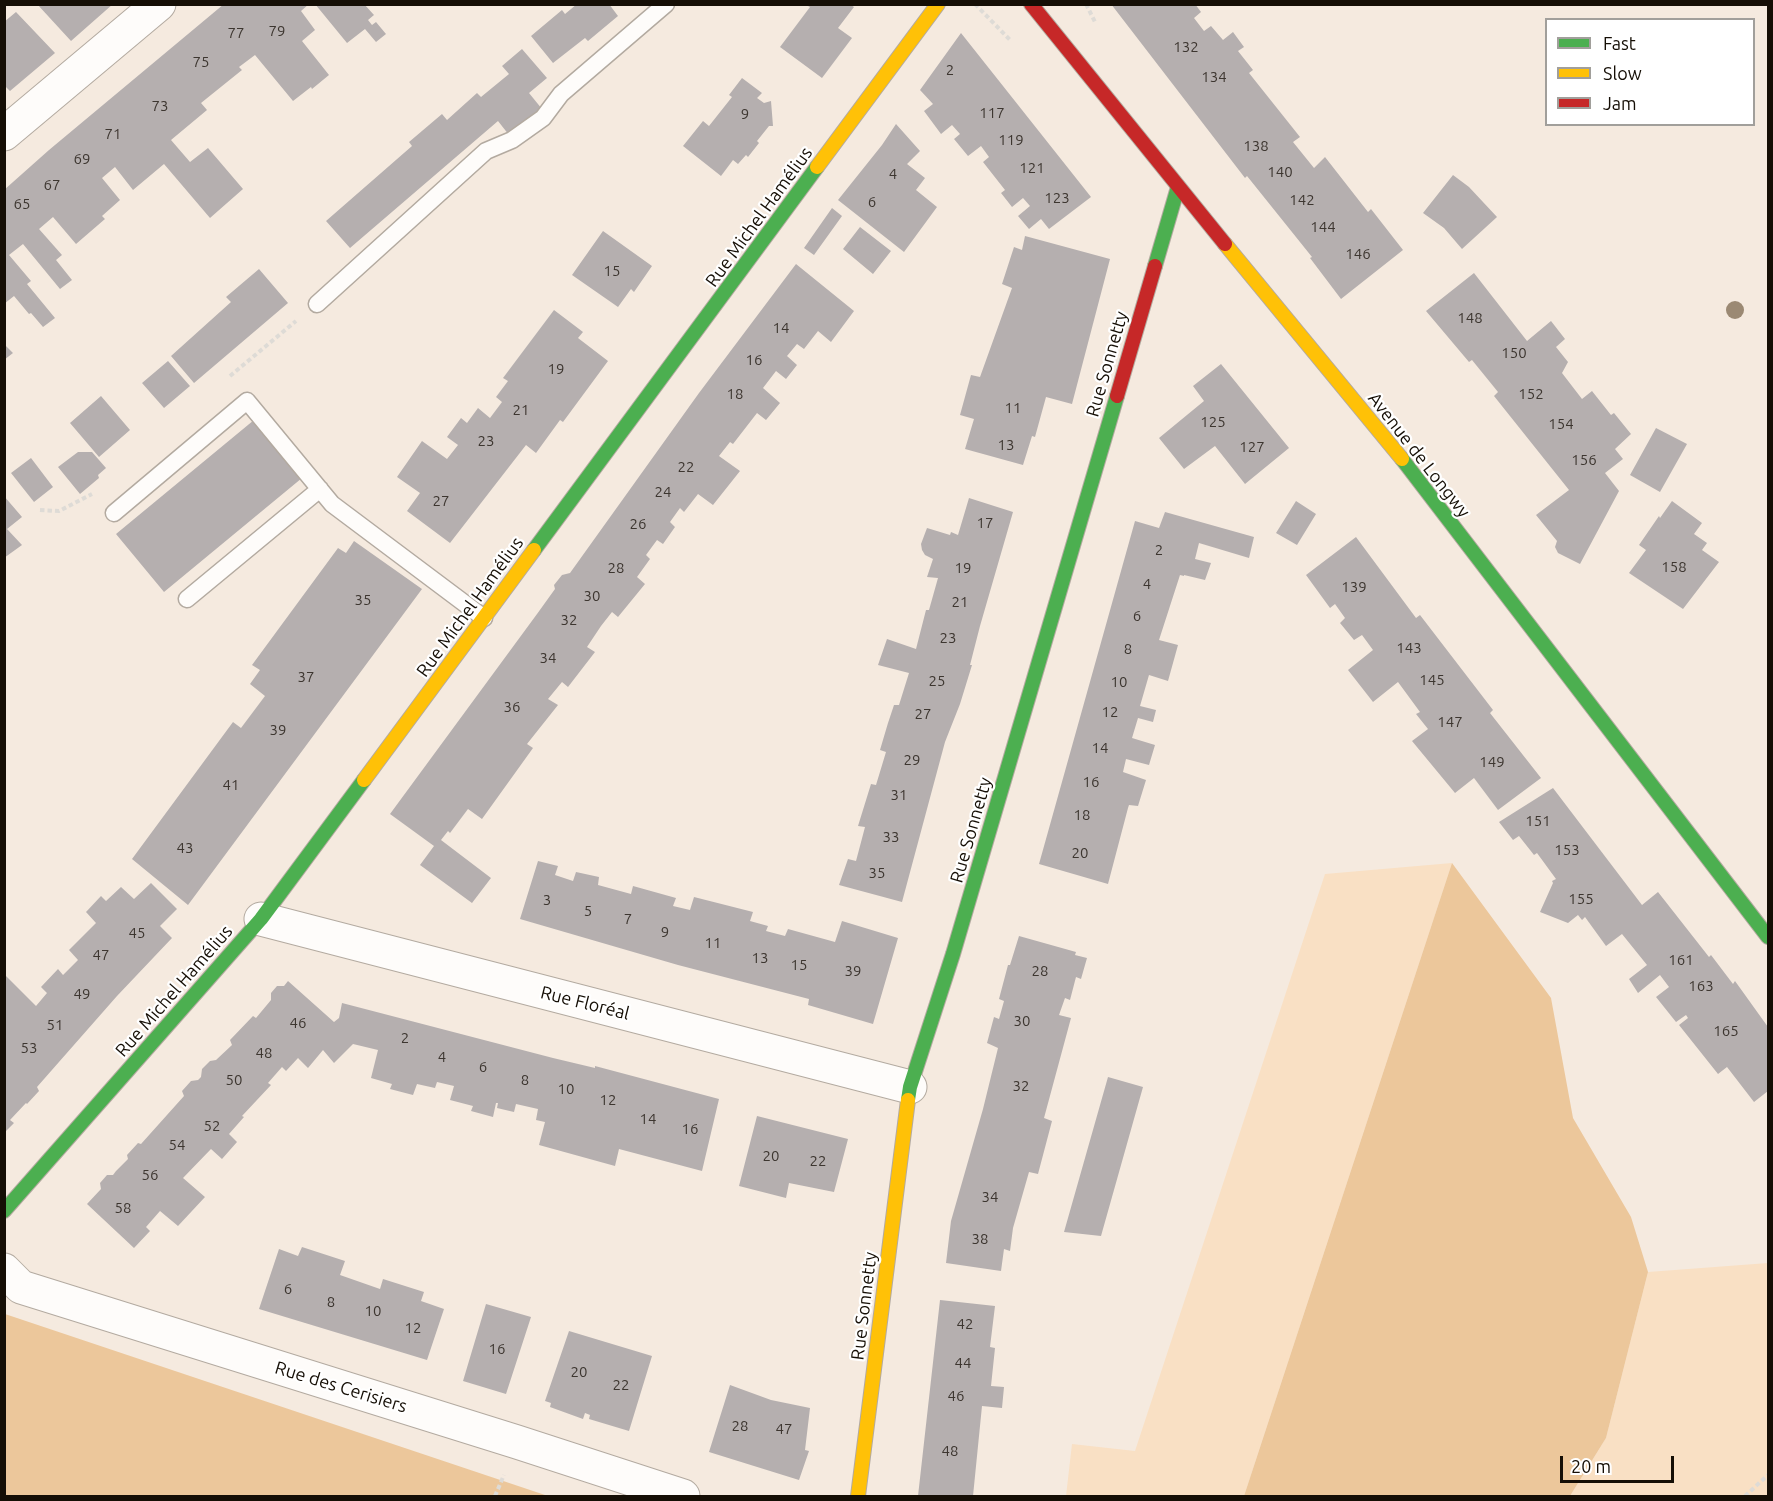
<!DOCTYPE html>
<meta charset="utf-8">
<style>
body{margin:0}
#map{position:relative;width:1773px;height:1501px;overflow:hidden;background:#f5eadf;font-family:Ubuntu,sans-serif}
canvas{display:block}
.frame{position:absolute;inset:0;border:6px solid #150e05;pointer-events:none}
.legend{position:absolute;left:1545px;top:18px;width:210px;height:108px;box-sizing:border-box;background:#fff;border:2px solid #a19f9b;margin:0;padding:8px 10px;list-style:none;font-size:18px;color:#150e05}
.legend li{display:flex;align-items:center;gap:12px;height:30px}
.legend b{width:30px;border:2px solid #a19f9b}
.scale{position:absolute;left:1560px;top:1456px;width:114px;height:27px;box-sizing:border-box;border:3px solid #150e05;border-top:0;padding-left:8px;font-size:18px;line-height:21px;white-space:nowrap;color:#150e05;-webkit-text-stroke:4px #fff;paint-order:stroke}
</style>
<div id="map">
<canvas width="1773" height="1501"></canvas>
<div class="frame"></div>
<ul class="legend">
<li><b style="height:8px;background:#4caf50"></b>Fast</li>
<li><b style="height:8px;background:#ffc107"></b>Slow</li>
<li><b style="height:8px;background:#c62828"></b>Jam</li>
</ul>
<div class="scale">20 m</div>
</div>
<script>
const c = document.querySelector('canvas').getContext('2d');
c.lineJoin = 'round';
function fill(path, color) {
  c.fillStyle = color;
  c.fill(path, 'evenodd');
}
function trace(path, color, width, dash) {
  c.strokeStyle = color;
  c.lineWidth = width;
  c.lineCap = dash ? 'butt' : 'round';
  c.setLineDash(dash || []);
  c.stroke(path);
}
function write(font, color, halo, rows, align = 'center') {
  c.font = font + ' Ubuntu,sans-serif';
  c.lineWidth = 4.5;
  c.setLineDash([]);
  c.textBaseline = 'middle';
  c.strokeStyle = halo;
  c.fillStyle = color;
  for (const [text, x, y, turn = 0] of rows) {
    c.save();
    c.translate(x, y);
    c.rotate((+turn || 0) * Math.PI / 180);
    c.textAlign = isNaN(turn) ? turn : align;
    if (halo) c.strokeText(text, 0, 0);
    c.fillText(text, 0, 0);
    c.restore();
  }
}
const green = new Path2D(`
 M 1452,863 L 1244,1496 L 1066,1496 L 1072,1444 L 1135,1451 L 1325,874 Z
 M 1768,1263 L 1768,1496 L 1570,1496 L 1606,1438 L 1648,1272 Z`);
const forest = new Path2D(`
 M 1452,863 L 1551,998 L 1573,1118 L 1631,1217 L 1648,1272 L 1606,1438 L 1570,1496 L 1244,1496 Z
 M 4,1314 L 5,1314 L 548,1496 L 5,1496 Z`);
const building = new Path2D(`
 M 37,4 L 113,4 L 71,41 Z
 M 224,4 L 309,4 L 301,11 L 315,30 L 302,41 L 329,75 L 312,89 L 311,87 L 293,101 L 255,55 L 239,67 L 242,70 L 201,103 L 207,110 L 171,140 L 190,162 L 208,148 L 243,189 L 210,218 L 164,164 L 133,190 L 115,167 L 102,178 L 120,200 L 102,216 L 105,219 L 76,244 L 53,217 L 39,229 L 62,255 L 56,260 L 72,280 L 60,289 L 23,244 L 9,255 L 31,281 L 27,284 L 55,318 L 43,327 L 31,313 L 29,314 L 14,296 L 4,304 L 4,190 L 49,150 Z
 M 315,4 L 364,4 L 374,15 L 368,20 L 372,25 L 376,22 L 386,34 L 376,42 L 365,29 L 347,43 Z
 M 577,4 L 609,4 L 618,16 L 588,41 L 585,38 L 553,63 L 531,36 L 562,10 L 565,14 Z
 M 1111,4 L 1195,4 L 1201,12 L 1194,18 L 1204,31 L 1211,26 L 1223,40 L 1233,32 L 1244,47 L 1238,51 L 1253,70 L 1249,73 L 1300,137 L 1293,142 L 1314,168 L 1325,157 L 1368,212 L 1371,209 L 1403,250 L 1341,299 L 1310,258 L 1312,257 L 1247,176 L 1245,178 Z
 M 806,5 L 851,5 L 854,7 L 838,28 L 852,38 L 822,78 L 780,47 L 810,7 Z
 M 16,12 L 55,53 L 10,91 L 4,85 L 4,22 Z
 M 961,33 L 1091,197 L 1049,229 L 1041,219 L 1029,229 L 1018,216 L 1030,206 L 1023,198 L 1012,207 L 1001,193 L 1005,190 L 983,162 L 989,157 L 981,146 L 968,156 L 954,139 L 960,134 L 952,125 L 941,134 L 924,111 L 933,104 L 920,90 Z
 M 522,49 L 547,78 L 529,93 L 542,109 L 509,135 L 498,121 L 350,248 L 326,221 L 412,146 L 409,142 L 442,114 L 447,120 L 477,93 L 481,97 L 509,74 L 502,66 Z
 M 742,78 L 762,93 L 757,98 L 764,103 L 771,101 L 773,126 L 769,126 L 757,141 L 759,143 L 748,157 L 746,155 L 738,164 L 733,160 L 721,176 L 683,146 L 703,121 L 709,126 L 732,97 L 729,95 Z
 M 896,124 L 920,151 L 907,164 L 925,178 L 916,190 L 937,207 L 904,252 L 838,200 L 882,145 Z
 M 1453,175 L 1469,187 L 1497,217 L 1462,249 L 1444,228 L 1423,213 Z
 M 832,208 L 842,216 L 814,255 L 804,248 Z
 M 860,227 L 891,251 L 873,274 L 843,249 Z
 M 603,231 L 652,266 L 634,292 L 631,289 L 618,307 L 572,275 Z
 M 1025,236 L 1110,259 L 1072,404 L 1046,397 L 1035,437 L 1032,436 L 1023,465 L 965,449 L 974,419 L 960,415 L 971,375 L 980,377 L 1012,288 L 1002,284 L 1014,247 L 1022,250 Z
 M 796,264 L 854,311 L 831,342 L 818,331 L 804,349 L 797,344 L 787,356 L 797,365 L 786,379 L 776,371 L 763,388 L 780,403 L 766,420 L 757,413 L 733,444 L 730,442 L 719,456 L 740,471 L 713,505 L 698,494 L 684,512 L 680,508 L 670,522 L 675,527 L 663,544 L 657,540 L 646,555 L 650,559 L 637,577 L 645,584 L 618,617 L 612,612 L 601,626 L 587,647 L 595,652 L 568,687 L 562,682 L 548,699 L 558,705 L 527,744 L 533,748 L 482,819 L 468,809 L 450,833 L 448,831 L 441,840 L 491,878 L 472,903 L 420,865 L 434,846 L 390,814 L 537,614 L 555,589 L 554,585 L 562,575 L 570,573 L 699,393 Z
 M 259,269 L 288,303 L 194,383 L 171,356 L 231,302 L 226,297 Z
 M 1474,273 L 1527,341 L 1551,321 L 1565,339 L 1556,347 L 1568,362 L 1562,373 L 1582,399 L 1592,391 L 1611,415 L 1614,413 L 1631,434 L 1615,449 L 1623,459 L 1605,473 L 1619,491 L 1580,564 L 1558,553 L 1555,547 L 1557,541 L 1536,515 L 1569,490 L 1494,396 L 1498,392 L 1472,360 L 1469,362 L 1426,311 Z
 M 554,310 L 583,332 L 578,338 L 608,361 L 563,422 L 560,420 L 536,453 L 526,445 L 450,543 L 407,511 L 420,493 L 397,477 L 422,441 L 447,459 L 458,445 L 447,437 L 461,418 L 467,423 L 478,408 L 490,418 L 502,402 L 496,397 L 508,381 L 503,378 Z
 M 4,344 L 13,353 L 4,360 Z
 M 168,361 L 190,386 L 164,408 L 142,383 Z
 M 1221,364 L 1289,448 L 1245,484 L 1215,446 L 1184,469 L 1159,438 L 1204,401 L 1193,386 Z
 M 101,396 L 130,430 L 99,457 L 70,423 Z
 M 254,420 L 302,478 L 164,592 L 116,534 Z
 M 1656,428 L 1687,444 L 1660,492 L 1630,475 Z
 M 78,452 L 92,452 L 106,468 L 98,475 L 99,478 L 80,494 L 58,467 Z
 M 31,458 L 53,487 L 34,502 L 11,473 Z
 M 4,496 L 22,517 L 7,529 L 22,545 L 4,558 Z
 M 969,498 L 1013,512 L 980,626 L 970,665 L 972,665 L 960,704 L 945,742 L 902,902 L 839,885 L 848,859 L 856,861 L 860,846 L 865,827 L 858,826 L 871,784 L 876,785 L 886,752 L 880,750 L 888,723 L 894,705 L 899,705 L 909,673 L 878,665 L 887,639 L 916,649 L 926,610 L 929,610 L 938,578 L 927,577 L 933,559 L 925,555 L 922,550 L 921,544 L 927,528 L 950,535 L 951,532 L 958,535 Z
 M 1296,501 L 1316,514 L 1297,545 L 1276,533 Z
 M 1672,501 L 1702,523 L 1694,534 L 1707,543 L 1702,550 L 1719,562 L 1683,609 L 1629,573 L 1646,550 L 1639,545 L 1659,516 L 1660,518 Z
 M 1165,512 L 1254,537 L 1249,558 L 1199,543 L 1195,559 L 1211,563 L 1205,580 L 1184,575 L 1184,576 L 1180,575 L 1159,640 L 1178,645 L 1168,681 L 1149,675 L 1140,706 L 1156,710 L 1153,722 L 1138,718 L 1132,738 L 1155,745 L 1149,765 L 1126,759 L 1123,772 L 1146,780 L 1138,806 L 1129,805 L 1128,808 L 1108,884 L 1039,864 L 1135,521 L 1159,528 Z
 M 1356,537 L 1416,618 L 1420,615 L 1493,710 L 1490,713 L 1541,778 L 1498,810 L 1474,778 L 1455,793 L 1412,741 L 1428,729 L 1416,714 L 1420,712 L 1398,682 L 1373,702 L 1348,670 L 1373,650 L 1362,635 L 1354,640 L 1340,623 L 1345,618 L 1335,604 L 1330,608 L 1306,575 Z
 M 354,541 L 422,589 L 188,905 L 132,859 L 233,722 L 241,728 L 265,696 L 250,684 L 260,670 L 252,665 L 338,548 L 346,553 Z
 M 1553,788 L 1642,905 L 1658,892 L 1709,957 L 1711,955 L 1733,984 L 1735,981 L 1768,1027 L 1768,1091 L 1754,1102 L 1727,1067 L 1718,1074 L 1679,1025 L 1688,1018 L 1686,1015 L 1676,1022 L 1656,997 L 1669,987 L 1660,975 L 1638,993 L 1629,979 L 1647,965 L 1622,934 L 1606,946 L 1585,917 L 1582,920 L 1578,915 L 1568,923 L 1540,912 L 1553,883 L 1552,881 L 1556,879 L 1537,853 L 1534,855 L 1519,836 L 1513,840 L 1499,822 Z
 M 538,861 L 558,866 L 555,875 L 573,881 L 576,872 L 599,877 L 598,885 L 631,894 L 633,886 L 676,898 L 673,906 L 690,910 L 694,897 L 753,912 L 750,921 L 768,926 L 766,931 L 785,936 L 788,929 L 835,942 L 842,921 L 898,938 L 873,1024 L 808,1005 L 809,999 L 678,965 L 520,919 Z
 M 151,883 L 177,909 L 160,926 L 172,938 L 117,996 L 37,1087 L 39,1091 L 27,1104 L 26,1103 L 10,1120 L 14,1123 L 4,1133 L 4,1039 L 6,1038 L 4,1037 L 4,977 L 6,976 L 36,1006 L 47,993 L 41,987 L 58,969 L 63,975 L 78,960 L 69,950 L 96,923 L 86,912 L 101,896 L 106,901 L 121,887 L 134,899 Z
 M 1019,936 L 1076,952 L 1075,955 L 1087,958 L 1081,979 L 1076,977 L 1070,1000 L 1065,998 L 1059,1015 L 1071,1018 L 1044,1118 L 1052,1121 L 1038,1174 L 1029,1172 L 1013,1228 L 1010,1251 L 1004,1249 L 1001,1271 L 946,1263 L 951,1221 L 983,1109 L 998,1048 L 987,1043 L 994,1017 L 999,1019 L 1004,1001 L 999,999 L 1008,965 L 1010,965 Z
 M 288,981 L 334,1022 L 339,1018 L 342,1003 L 553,1058 L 595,1068 L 595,1066 L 719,1099 L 702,1171 L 619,1149 L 615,1166 L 539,1145 L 545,1122 L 536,1120 L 538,1109 L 516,1104 L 514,1112 L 497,1108 L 498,1103 L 496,1103 L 493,1117 L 471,1111 L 473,1106 L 450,1100 L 454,1086 L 437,1082 L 435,1088 L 417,1084 L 413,1095 L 390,1089 L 392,1084 L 371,1078 L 378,1050 L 353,1044 L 334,1063 L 323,1050 L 308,1068 L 298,1058 L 286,1071 L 282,1067 L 268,1083 L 271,1085 L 242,1116 L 244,1117 L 229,1134 L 237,1142 L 222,1159 L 211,1149 L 183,1178 L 205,1197 L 178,1226 L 160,1211 L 146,1227 L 150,1231 L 134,1248 L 87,1204 L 101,1189 L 100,1183 L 107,1175 L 113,1175 L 116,1171 L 128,1159 L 127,1155 L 138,1143 L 141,1144 L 184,1096 L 182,1091 L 191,1081 L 198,1080 L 201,1077 L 202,1069 L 210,1061 L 216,1060 L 232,1045 L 230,1040 L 253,1016 L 256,1018 L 271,1000 L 271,993 L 277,986 L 284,986 Z
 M 1108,1077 L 1143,1087 L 1101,1236 L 1064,1232 Z
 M 757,1116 L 848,1139 L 834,1192 L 789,1183 L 786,1198 L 739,1186 Z
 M 302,1247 L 345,1261 L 340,1275 L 380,1289 L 383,1279 L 424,1292 L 421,1301 L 444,1309 L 427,1360 L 259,1309 L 279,1249 L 298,1256 Z
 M 940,1300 L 995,1306 L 990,1347 L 995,1348 L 991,1386 L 1004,1387 L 1002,1408 L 982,1406 L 973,1496 L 918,1496 Z
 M 486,1304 L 531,1317 L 506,1394 L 463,1381 Z
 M 569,1331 L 652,1356 L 629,1431 L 589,1419 L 590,1415 L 585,1413 L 583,1419 L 550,1407 L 551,1403 L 545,1401 Z
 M 730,1385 L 771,1400 L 810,1408 L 805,1450 L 809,1451 L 799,1480 L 709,1452 Z`);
const path = new Path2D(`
 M 975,4 L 1011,41
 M 1086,4 L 1095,22
 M 230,376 L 296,321
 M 40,510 L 59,511 L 92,494
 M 495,1496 L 504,1475
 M 1745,1496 L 1768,1475`);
const lane = new Path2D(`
 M 317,304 L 486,151 L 512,140 L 543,118 L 561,94 L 666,4
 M 114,513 L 247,401 L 332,504 L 484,618
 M 187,599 L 320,489`);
const street = new Path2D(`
 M 4,134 L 159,4
 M 261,919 L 910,1087
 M 4,1270 L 21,1287 L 517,1442 L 683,1496`);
const fast = new Path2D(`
 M 1155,266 L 1178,187
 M 1402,459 L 1768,937
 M 534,550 L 817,167
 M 908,1100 L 910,1087 L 953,954 L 1117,396
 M 4,1211 L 261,919 L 364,780`);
const slow = new Path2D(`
 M 817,167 L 938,4
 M 1225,244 L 1402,459
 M 364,780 L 534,550
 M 858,1496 L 908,1100`);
const jam = new Path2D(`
 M 1031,4 L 1225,244
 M 1117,396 L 1155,266`);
const trees = [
 [1735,310]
];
const numberNames = [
 ["79",277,31],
 ["77",236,33],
 ["132",1186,47],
 ["75",201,62],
 ["2",950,70],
 ["134",1214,77],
 ["73",160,106],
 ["117",992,113],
 ["9",745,114],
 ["71",113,134],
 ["119",1011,140],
 ["138",1256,146],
 ["69",82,159],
 ["121",1032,168],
 ["140",1280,172],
 ["4",893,174],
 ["67",52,185],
 ["123",1057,198],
 ["142",1302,200],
 ["6",872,202],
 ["65",22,204],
 ["144",1323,227],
 ["146",1358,254],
 ["15",612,271],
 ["148",1470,318],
 ["14",781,328],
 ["150",1514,353],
 ["16",754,360],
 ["19",556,369],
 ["18",735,394],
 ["152",1531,394],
 ["11",1013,408],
 ["21",521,410],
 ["125",1213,422],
 ["154",1561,424],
 ["23",486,441],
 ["13",1006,445],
 ["127",1252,447],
 ["156",1584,460],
 ["22",686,467],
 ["24",663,492],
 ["27",441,501],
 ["17",985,523],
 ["26",638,524],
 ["2",1159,550],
 ["158",1674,567],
 ["28",616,568],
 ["19",963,568],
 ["4",1147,584],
 ["139",1354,587],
 ["30",592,596],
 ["35",363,600],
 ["21",960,602],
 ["6",1137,616],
 ["32",569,620],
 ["23",948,638],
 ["143",1409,648],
 ["8",1128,649],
 ["34",548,658],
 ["37",306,677],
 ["145",1432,680],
 ["25",937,681],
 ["10",1119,682],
 ["36",512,707],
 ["12",1110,712],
 ["27",923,714],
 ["147",1450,722],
 ["39",278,730],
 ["14",1100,748],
 ["29",912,760],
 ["149",1492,762],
 ["16",1091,782],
 ["41",231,785],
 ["31",899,795],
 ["18",1082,815],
 ["151",1538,821],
 ["33",891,837],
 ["43",185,848],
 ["153",1567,850],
 ["20",1080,853],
 ["35",877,873],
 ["155",1581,899],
 ["3",547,900],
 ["5",588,911],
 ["7",628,919],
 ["9",665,932],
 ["45",137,933],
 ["11",713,943],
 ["47",101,955],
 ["13",760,958],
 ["161",1681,960],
 ["15",799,965],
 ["39",853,971],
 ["28",1040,971],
 ["163",1701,986],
 ["49",82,994],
 ["30",1022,1021],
 ["46",298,1023],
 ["51",55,1025],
 ["165",1726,1031],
 ["2",405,1038],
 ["53",29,1048],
 ["48",264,1053],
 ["4",442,1057],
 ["6",483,1067],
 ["50",234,1080],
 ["8",525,1080],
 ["32",1021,1086],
 ["10",566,1089],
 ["12",608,1100],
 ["14",648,1119],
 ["52",212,1126],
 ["16",690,1129],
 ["54",177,1145],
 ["20",771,1156],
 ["22",818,1161],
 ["56",150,1175],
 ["34",990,1197],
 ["58",123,1208],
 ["38",980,1239],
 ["6",288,1289],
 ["8",331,1302],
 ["10",373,1311],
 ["42",965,1324],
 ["12",413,1328],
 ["16",497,1349],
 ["44",963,1363],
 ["20",579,1372],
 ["22",621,1385],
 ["46",956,1396],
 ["28",740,1426],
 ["47",784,1429],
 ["48",950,1451]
];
const streetNames = [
 ["Rue Michel Hamélius",759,217,-54],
 ["Rue Sonnetty",1107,364,-74],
 ["Avenue de Longwy",1419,455,52],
 ["Rue Michel Hamélius",470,607,-54],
 ["Rue Sonnetty",971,830,-74],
 ["Rue Michel Hamélius",174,991,-49],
 ["Rue Floréal",585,1003,14],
 ["Rue Sonnetty",864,1306,-83],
 ["Rue des Cerisiers",341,1387,17]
];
fill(green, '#f9e0c4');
fill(forest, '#ecc79b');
fill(building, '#b5afaf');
trace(lane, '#b3aaa0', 19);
trace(street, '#b3aaa0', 35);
trace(fast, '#b3aaa0', 16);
trace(slow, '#b3aaa0', 16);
trace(jam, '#b3aaa0', 16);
trace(path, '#dedbd6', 4, [4.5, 3]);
trace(lane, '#fefcfa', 16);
trace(street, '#fefcfa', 33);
trace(fast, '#4caf50', 14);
trace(slow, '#ffc107', 14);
trace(jam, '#c62828', 14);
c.fillStyle = '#9b8973';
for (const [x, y] of trees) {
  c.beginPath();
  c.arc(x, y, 9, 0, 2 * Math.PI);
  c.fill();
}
write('15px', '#3d3630', null, numberNames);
write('18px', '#150e05', '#fff', streetNames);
</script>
